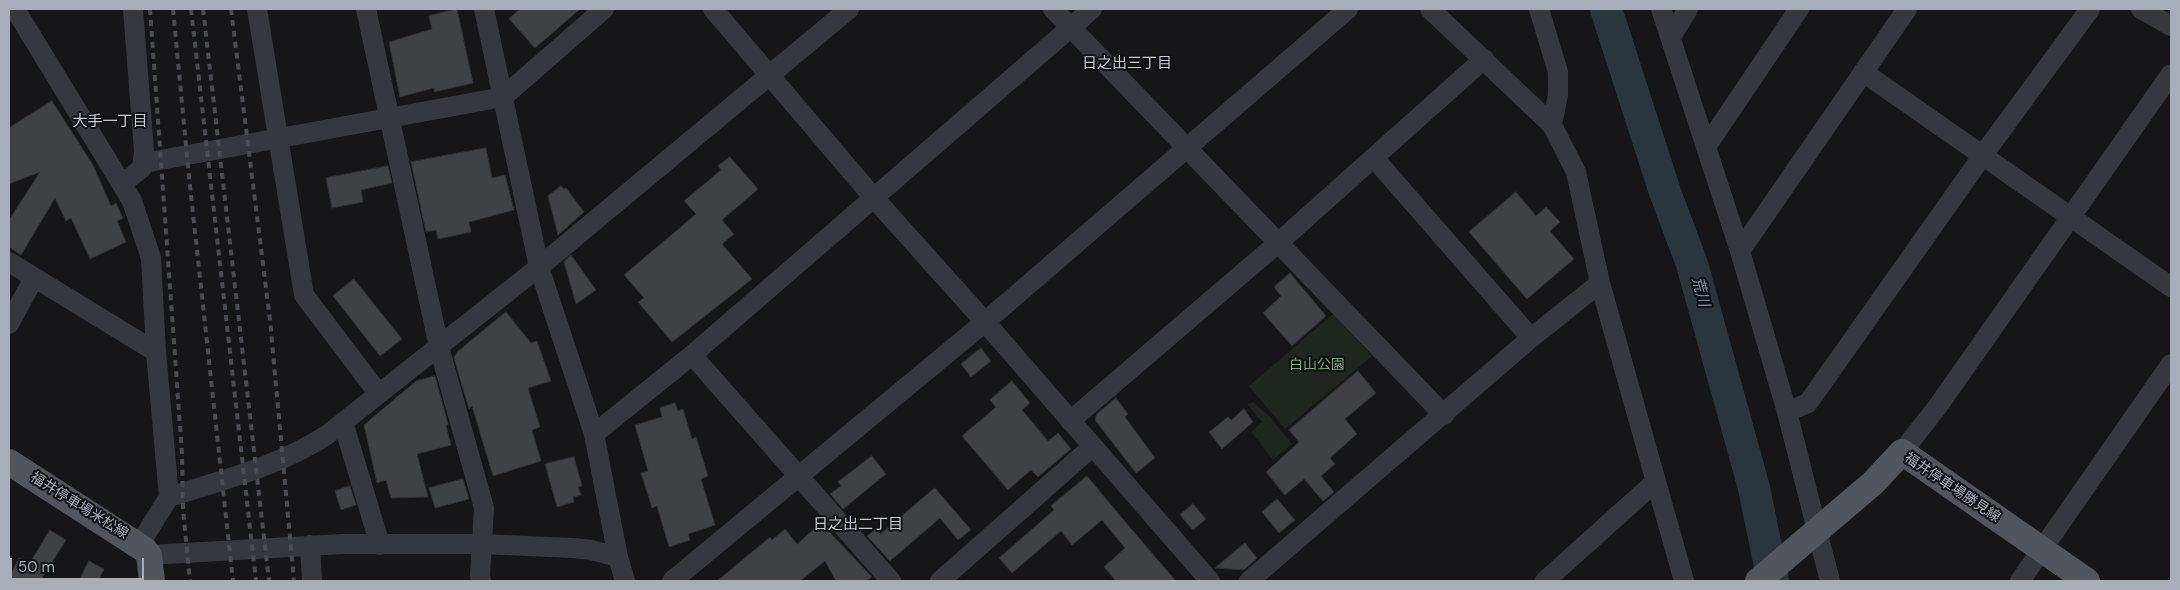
<!DOCTYPE html>
<meta charset="utf-8">
<style>
body{margin:0}
#map{position:relative;width:2180px;height:590px;overflow:hidden;background:#161618;font-family:"DM Sans",sans-serif}
canvas{display:block}
.frame{position:absolute;inset:0;border:10px solid #a8adb8;pointer-events:none}
.scale{position:absolute;left:10px;top:558px;width:134px;height:22px;box-sizing:border-box;border:2px solid #a8adb8;border-top:0;padding-left:6px;font-size:15px;line-height:18px;white-space:nowrap;color:#a8adb8;-webkit-text-stroke:4px #111113;paint-order:stroke}
</style>
<div id="map">
<canvas width="2180" height="590"></canvas>
<div class="frame"></div>
<div class="scale">50 m</div>
</div>
<script>
const c = document.querySelector('canvas').getContext('2d');
c.lineJoin = 'round';
function fill(path, color) {
  c.fillStyle = color;
  c.fill(path, 'evenodd');
}
function trace(path, color, width, dash) {
  c.strokeStyle = color;
  c.lineWidth = width;
  c.lineCap = dash ? 'butt' : 'round';
  c.setLineDash(dash || []);
  c.stroke(path);
}
function write(font, color, halo, rows, align = 'center') {
  c.font = font + ' "DM Sans","Noto Sans JP",sans-serif';
  c.lineWidth = 4;
  c.setLineDash([]);
  c.textBaseline = 'middle';
  c.strokeStyle = halo;
  c.fillStyle = color;
  for (const [text, x, y, turn = 0] of rows) {
    c.save();
    c.translate(x, y);
    c.rotate((+turn || 0) * Math.PI / 180);
    c.textAlign = isNaN(turn) ? turn : align;
    if (halo) c.strokeText(text, 0, 0);
    c.fillText(text, 0, 0);
    c.restore();
  }
}
const green = new Path2D(`
 M 1333,314 L 1372,356 L 1285,429 L 1249,386 Z
 M 1253,402 L 1270,417 L 1292,444 L 1273,460 L 1251,432 L 1262,422 L 1247,404 Z`);
const river = new Path2D(`
 M 1606,9 L 1665,192 L 1692,264 L 1754,488 L 1773,581`);
const building = new Path2D(`
 M 457,9 L 473,83 L 434,92 L 434,88 L 400,97 L 389,42 L 432,29 L 429,16 Z
 M 520,9 L 580,9 L 535,48 L 509,19 Z
 M 52,101 L 93,165 L 111,206 L 116,203 L 123,218 L 117,221 L 126,242 L 90,259 L 71,218 L 66,221 L 55,198 L 21,255 L 9,247 L 9,220 L 40,172 L 9,184 L 9,128 Z
 M 486,148 L 492,178 L 505,175 L 514,210 L 469,222 L 471,232 L 438,239 L 436,230 L 426,232 L 411,162 Z
 M 730,157 L 758,189 L 722,220 L 734,234 L 722,244 L 752,279 L 672,342 L 638,302 L 644,298 L 624,275 L 696,214 L 684,201 L 721,170 L 718,166 Z
 M 388,166 L 392,183 L 361,190 L 363,202 L 332,208 L 326,178 Z
 M 561,186 L 564,189 L 566,188 L 584,212 L 558,235 L 548,196 Z
 M 1516,192 L 1536,216 L 1546,207 L 1560,222 L 1550,231 L 1574,259 L 1527,299 L 1469,232 Z
 M 571,255 L 596,290 L 576,304 L 564,262 Z
 M 1290,273 L 1326,316 L 1292,346 L 1263,313 L 1281,296 L 1274,287 Z
 M 354,279 L 402,339 L 380,356 L 333,296 Z
 M 506,312 L 531,343 L 537,341 L 551,381 L 528,388 L 540,427 L 532,430 L 541,461 L 493,476 L 472,406 L 469,409 L 454,358 L 457,352 Z
 M 981,348 L 991,361 L 971,377 L 961,364 Z
 M 1358,371 L 1376,393 L 1345,419 L 1357,434 L 1330,458 L 1335,464 L 1321,476 L 1334,492 L 1323,501 L 1304,479 L 1285,495 L 1266,472 L 1299,442 L 1289,430 Z
 M 435,376 L 448,424 L 446,426 L 451,445 L 417,454 L 428,497 L 391,498 L 386,480 L 377,483 L 364,425 L 416,381 Z
 M 1012,381 L 1030,403 L 1022,410 L 1048,441 L 1058,433 L 1071,449 L 1038,477 L 1031,470 L 1008,490 L 962,436 L 996,407 L 990,400 Z
 M 1116,398 L 1128,414 L 1125,417 L 1155,458 L 1136,473 L 1095,420 L 1097,414 Z
 M 675,403 L 678,411 L 683,409 L 692,439 L 696,437 L 708,476 L 701,479 L 715,525 L 688,534 L 690,540 L 669,547 L 657,506 L 652,508 L 641,473 L 648,471 L 635,425 L 662,417 L 660,408 Z
 M 1244,409 L 1253,422 L 1222,449 L 1209,432 L 1228,417 L 1231,420 Z
 M 872,456 L 886,474 L 843,509 L 830,494 L 841,486 L 838,482 Z
 M 574,457 L 582,486 L 578,487 L 581,495 L 573,497 L 574,502 L 557,507 L 545,464 Z
 M 1087,476 L 1127,524 L 1176,581 L 1116,581 L 1104,567 L 1125,548 L 1102,520 L 1072,545 L 1061,531 L 1012,573 L 999,558 L 1054,510 L 1051,506 Z
 M 463,479 L 469,499 L 435,508 L 429,488 Z
 M 350,486 L 356,505 L 341,510 L 335,491 Z
 M 935,488 L 971,530 L 958,540 L 940,518 L 890,561 L 867,536 L 876,529 L 880,534 Z
 M 1277,499 L 1295,520 L 1279,533 L 1262,512 Z
 M 1193,504 L 1206,519 L 1193,530 L 1180,515 Z
 M 821,523 L 872,577 L 866,581 L 836,581 L 825,561 L 800,581 L 717,581 L 770,537 L 772,540 L 785,529 L 797,544 Z
 M 50,530 L 66,540 L 40,581 L 9,581 L 9,577 L 19,558 L 29,564 Z
 M 1245,543 L 1257,558 L 1244,570 L 1215,568 Z
 M 89,561 L 104,569 L 98,581 L 79,581 Z`);
const minor = new Path2D(`
 M 15,9 L 132,201 L 151,258 L 156,352 L 169,497 L 139,545
 M 257,9 L 304,295 L 378,393
 M 366,9 L 439,347 L 484,508 L 480,575 L 481,581
 M 484,9 L 539,267 L 594,434 L 618,557
 M 713,9 L 874,198 L 985,322 L 1210,581
 M 1053,9 L 1444,415
 M 1430,9 L 1552,125 L 1576,172 L 1600,283 L 1684,581
 M 1539,9 L 1558,72 L 1558,95 L 1552,125
 M 1661,9 L 1740,251 L 1787,412 L 1830,581
 M 2141,9 L 2171,26
 M 1671,37 L 1688,9
 M 1863,72 L 2171,287
 M 1706,147 L 1799,9
 M 1374,158 L 1531,338
 M 144,163 L 503,97 L 604,9
 M 122,184 L 142,168 L 144,151 L 133,9
 M 1740,251 L 1907,9
 M 9,262 L 156,352
 M 9,324 L 34,278
 M 692,355 L 891,581
 M 1787,412 L 1808,403 L 1983,155 L 2090,9
 M 1070,421 L 1278,243 L 1484,59
 M 343,422 L 380,545
 M 594,434 L 692,355 L 1092,9
 M 1902,452 L 1938,406 L 2171,74
 M 169,497 C 223,480 279,466 327,435 L 539,267 L 849,9
 M 310,545 L 312,581
 M 149,555 L 343,544 L 481,544 L 573,548 L 591,550 L 618,557 L 625,581
 M 672,581 L 985,322 L 1348,9
 M 940,581 L 1092,447
 M 1249,581 L 1531,338 L 1600,283
 M 1545,581 L 1654,483
 M 2020,581 L 2171,364`);
const major = new Path2D(`
 M 9,462 L 145,550 L 149,555 L 152,581
 M 1758,581 L 1873,483 L 1902,452 L 2087,581`);
const rail = new Path2D(`
 M 150,9 L 182,454 L 183,509 L 190,581
 M 173,9 L 189,177 L 233,581
 M 191,9 L 256,581
 M 203,9 L 269,581
 M 231,9 L 270,320 L 294,581`);
const parkNames = [
 ["白山公園",1317,365]
];
const streetNames = [
 ["福井停車場勝見線",1952,488,34],
 ["福井停車場米松線",79,506,32]
];
const neighbourhoodNames = [
 ["日之出三丁目",1127,64],
 ["大手一丁目",110,122],
 ["日之出二丁目",858,525]
];
const waterNames = [
 ["荒川",1700,292,75]
];
fill(green, '#1e261f');
trace(river, '#2c353c', 32);
fill(building, '#404145');
trace(building, '#303034', 1);
trace(minor, '#37383d', 20);
trace(major, '#53555c', 26);
trace(rail, '#4a4c52', 4, [6, 5]);
write('14px', '#7fa381', '#111113', parkNames);
write('14px', '#a8adb8', '#111113', streetNames);
write('15px', '#c9ccd4', '#111113', neighbourhoodNames);
write('italic 15px', '#7f9bb3', '#111113', waterNames);
</script>
